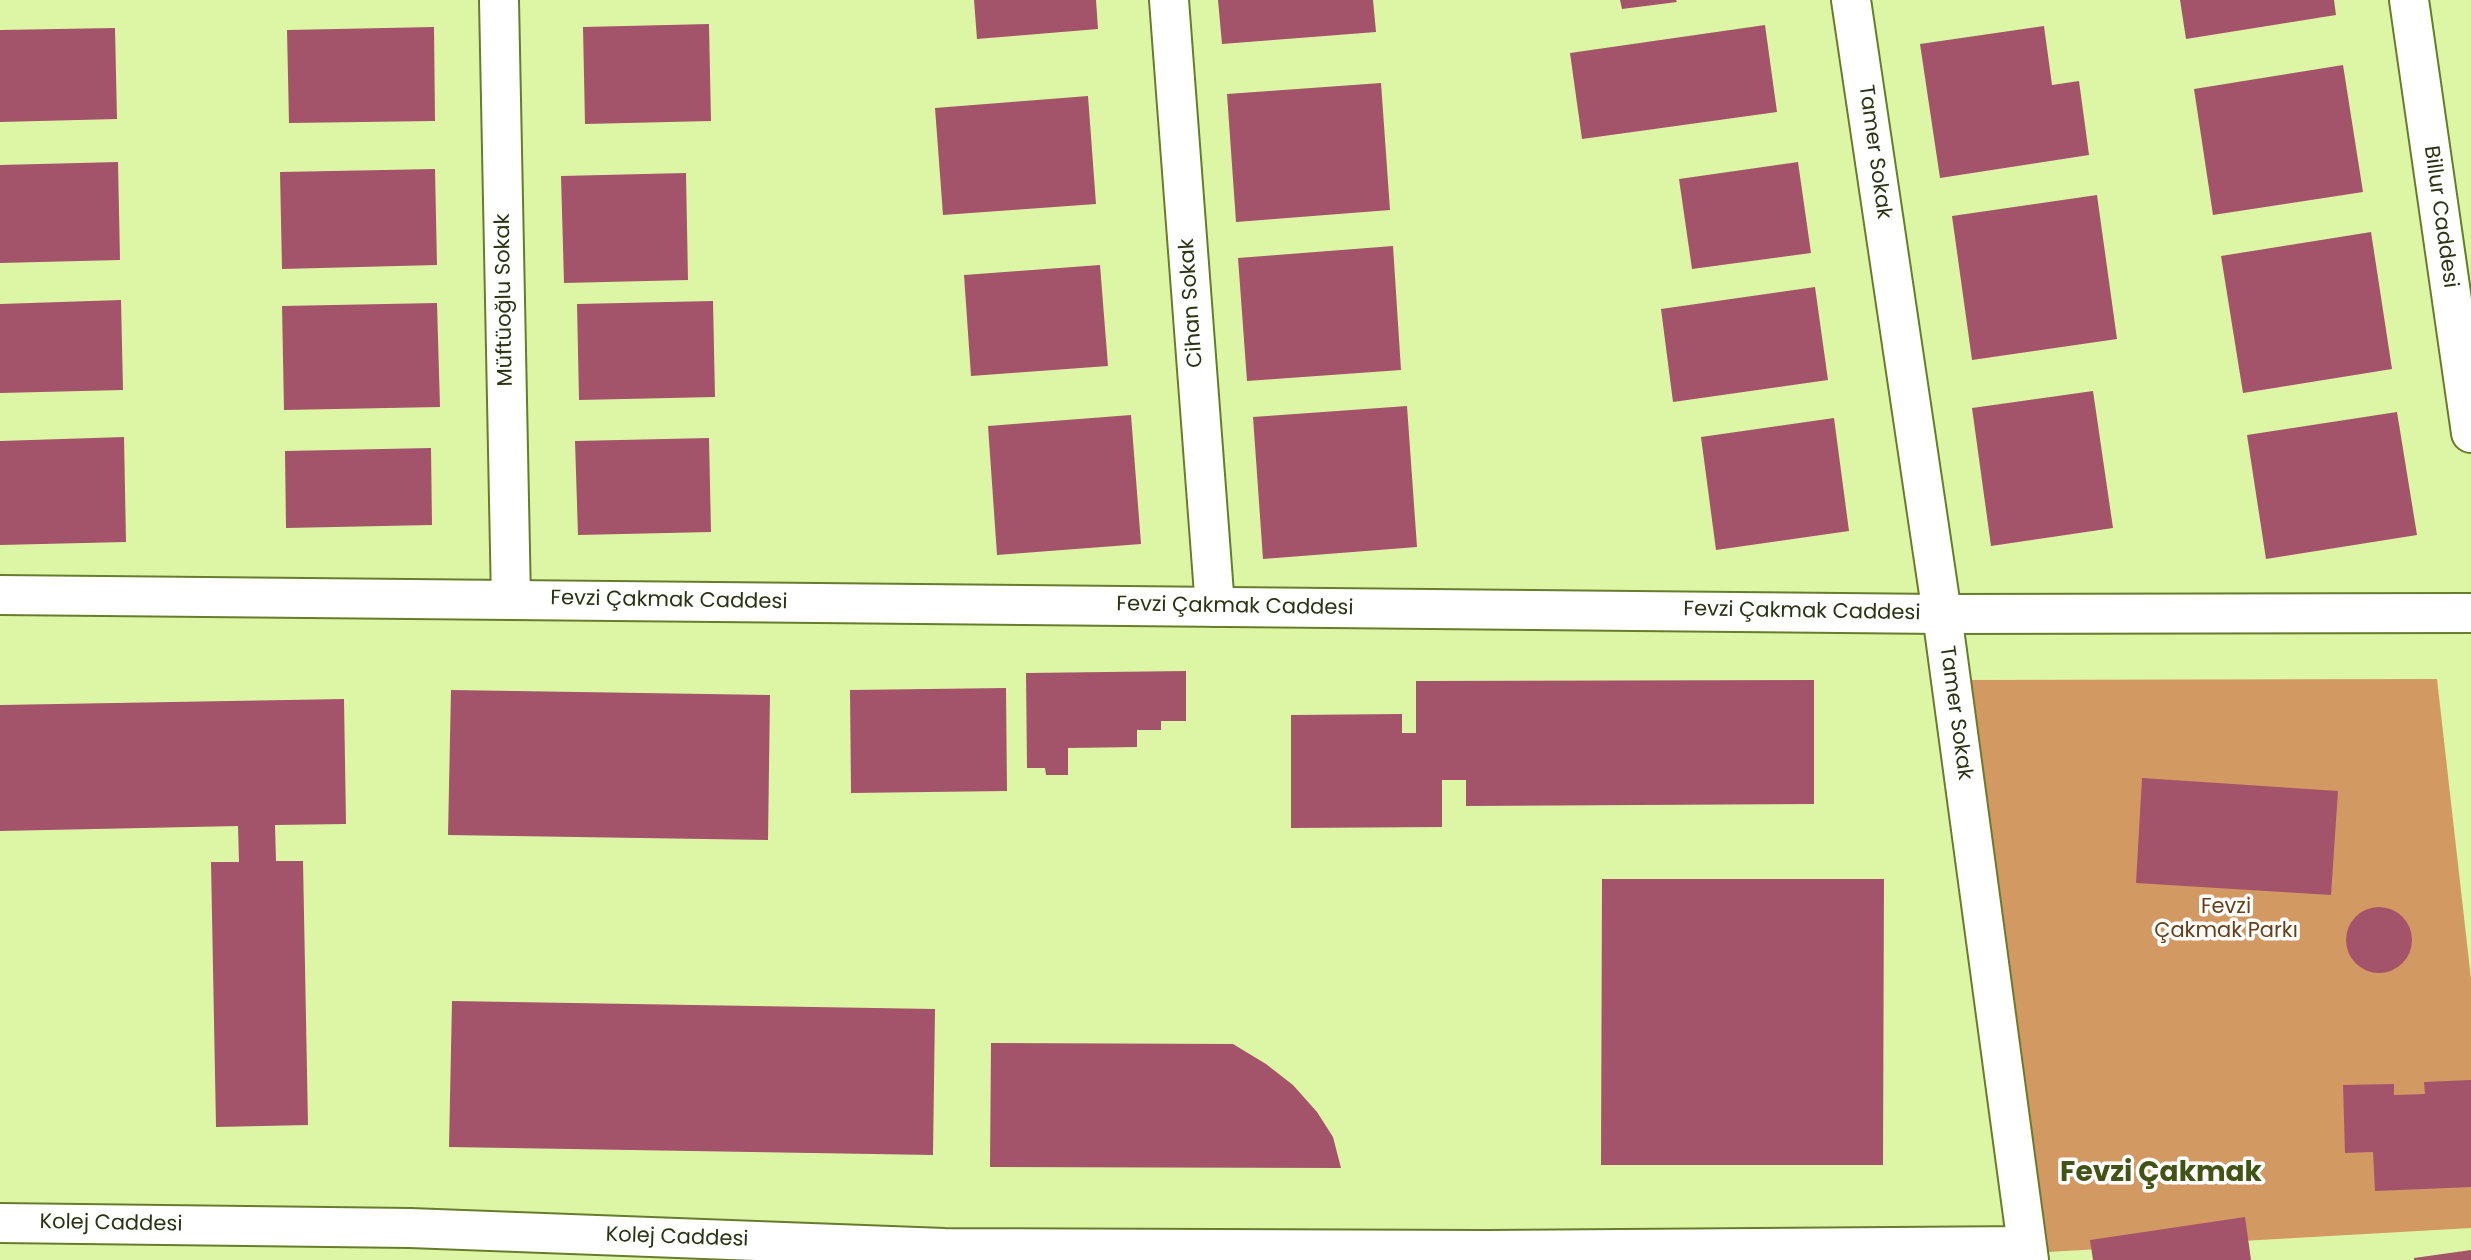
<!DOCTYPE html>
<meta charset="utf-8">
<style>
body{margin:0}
canvas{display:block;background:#ddf6a5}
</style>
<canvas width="2471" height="1260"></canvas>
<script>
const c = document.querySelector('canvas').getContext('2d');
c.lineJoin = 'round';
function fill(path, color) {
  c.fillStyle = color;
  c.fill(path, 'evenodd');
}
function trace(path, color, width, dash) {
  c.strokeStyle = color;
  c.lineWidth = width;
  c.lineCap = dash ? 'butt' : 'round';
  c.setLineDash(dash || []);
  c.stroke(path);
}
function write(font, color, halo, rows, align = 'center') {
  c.font = font + ' Poppins,sans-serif';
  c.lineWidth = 7;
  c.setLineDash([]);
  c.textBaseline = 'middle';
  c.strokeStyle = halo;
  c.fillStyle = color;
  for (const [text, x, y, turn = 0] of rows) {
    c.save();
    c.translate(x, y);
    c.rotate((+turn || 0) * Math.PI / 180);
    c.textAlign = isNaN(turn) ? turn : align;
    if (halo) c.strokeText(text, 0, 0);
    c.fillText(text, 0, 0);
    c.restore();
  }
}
const forest = new Path2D(`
 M 2437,679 L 2471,979 L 2471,1228 L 2030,1253 L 1956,680 Z`);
const building = new Path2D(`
 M 974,0 L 1096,0 L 1098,29 L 977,39 Z
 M 1218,0 L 1373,0 L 1376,32 L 1222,44 Z
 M 1620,0 L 1676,0 L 1677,2 L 1622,9 Z
 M 2180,0 L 2334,0 L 2336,15 L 2186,39 Z
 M 709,24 L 711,121 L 585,124 L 583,27 Z
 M 1765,25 L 1777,112 L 1582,139 L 1570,53 Z
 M 2044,26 L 2052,85 L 2079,81 L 2089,155 L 1940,178 L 1920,44 Z
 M 434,27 L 435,121 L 289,123 L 287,30 Z
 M 115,28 L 117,119 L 0,122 L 0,30 Z
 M 2343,65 L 2363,192 L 2213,215 L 2194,89 Z
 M 1381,83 L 1390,210 L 1236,222 L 1227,94 Z
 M 1088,96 L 1096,204 L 943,215 L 935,108 Z
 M 118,162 L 120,260 L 0,263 L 0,165 Z
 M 1798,162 L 1811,253 L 1692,269 L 1679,179 Z
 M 435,169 L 437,265 L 282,269 L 280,172 Z
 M 686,173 L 688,280 L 564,283 L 561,176 Z
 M 2097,195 L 2117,339 L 1972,360 L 1952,216 Z
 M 2371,232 L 2392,369 L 2243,393 L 2221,256 Z
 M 1393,246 L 1401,370 L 1247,381 L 1238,258 Z
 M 1100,265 L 1108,366 L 971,376 L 964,275 Z
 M 1815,287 L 1828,380 L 1673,402 L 1661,309 Z
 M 121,300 L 123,390 L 0,393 L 0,304 Z
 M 713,301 L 715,397 L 579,400 L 577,304 Z
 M 437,303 L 440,407 L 284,410 L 282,306 Z
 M 2093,391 L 2113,528 L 1991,546 L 1972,408 Z
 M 1407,406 L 1417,547 L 1263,559 L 1253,417 Z
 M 2397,412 L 2417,535 L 2266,559 L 2247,435 Z
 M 1131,415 L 1141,544 L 997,555 L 988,426 Z
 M 1834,418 L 1849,531 L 1716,550 L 1701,437 Z
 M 124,437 L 126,542 L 0,545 L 0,441 Z
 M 709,438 L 711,532 L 578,535 L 575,441 Z
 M 431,448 L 432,525 L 286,528 L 285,451 Z
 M 1186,671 L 1186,721 L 1161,721 L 1161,730 L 1137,730 L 1137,747 L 1068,748 L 1068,775 L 1046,775 L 1045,768 L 1027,768 L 1026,673 Z
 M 1814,680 L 1814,804 L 1466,806 L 1466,780 L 1442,780 L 1442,827 L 1291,828 L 1291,715 L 1402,714 L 1402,733 L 1416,733 L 1416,681 Z
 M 1006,688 L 1007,791 L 851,793 L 850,690 Z
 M 451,690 L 770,695 L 768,840 L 448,835 Z
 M 344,699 L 346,824 L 275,825 L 276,861 L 303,861 L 308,1125 L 216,1127 L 211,862 L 239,862 L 238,826 L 0,831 L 0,705 Z
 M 2142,778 L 2338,791 L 2331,895 L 2136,883 Z
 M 1602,879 L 1884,879 L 1883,1165 L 1601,1165 Z
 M2346 940a33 33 0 1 1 66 0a33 33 0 1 1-66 0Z
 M 452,1001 L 935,1009 L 933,1155 L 449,1147 Z
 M 991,1043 L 1233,1044 L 1266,1064 L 1293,1085 L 1317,1112 L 1333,1137 L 1341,1168 L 990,1167 Z
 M 2471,1080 L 2471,1187 L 2375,1191 L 2373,1152 L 2345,1153 L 2343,1085 L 2394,1084 L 2394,1095 L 2425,1094 L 2424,1082 Z
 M 2245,1217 L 2251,1260 L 2093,1260 L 2090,1240 Z
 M 2471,1250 L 2471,1260 L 2414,1260 L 2414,1258 Z`);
const minor = new Path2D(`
 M 499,0 L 511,600
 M 1169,0 L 1215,607
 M 1851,0 L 1942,614 L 2029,1260
 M 0,1223 L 410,1228 L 944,1248 L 1487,1250 L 2027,1246`);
const tertiary = new Path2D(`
 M 2409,0 L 2471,433
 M 0,595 L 1942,614 L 2471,613`);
const streetNames = [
 ["Tamer Sokak",1874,152,82],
 ["Billur Caddesi",2440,217,82],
 ["Müftüoğlu Sokak",505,300,-91],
 ["Cihan Sokak",1192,303,-94],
 ["Fevzi Çakmak Caddesi",669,601,1],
 ["Fevzi Çakmak Caddesi",1235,607,1],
 ["Fevzi Çakmak Caddesi",1802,612,1],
 ["Tamer Sokak",1955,713,82],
 ["Kolej Caddesi",111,1224,1],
 ["Kolej Caddesi",677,1238,2]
];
const parkNames = [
 ["Fevzi",2226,908],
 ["Çakmak Parkı",2226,932]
];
const districtNames = [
 ["Fevzi Çakmak",2161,1174]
];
fill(forest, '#d39963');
fill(building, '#a3546b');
trace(minor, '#677c2d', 42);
trace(tertiary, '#677c2d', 42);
trace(minor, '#fff', 38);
trace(tertiary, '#fff', 38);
write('21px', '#2a3312', '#fff', streetNames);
write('21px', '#663f16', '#fff', parkNames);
write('bold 28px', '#435316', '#fff', districtNames);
</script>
